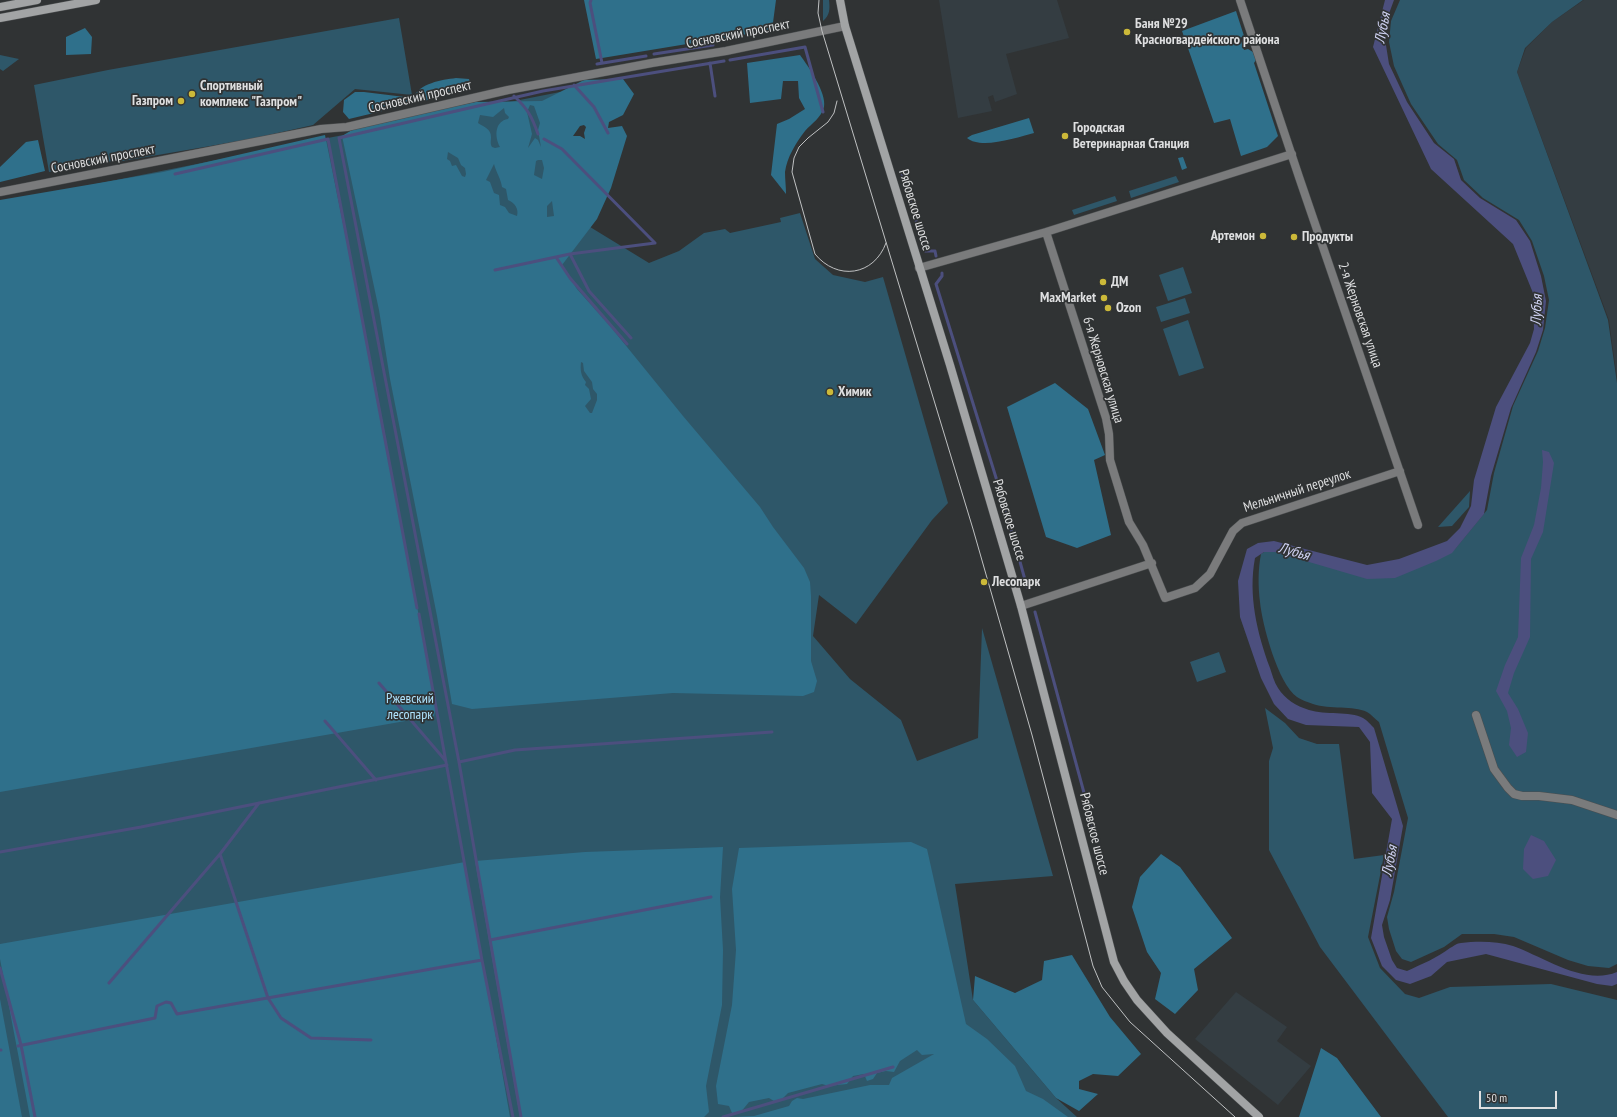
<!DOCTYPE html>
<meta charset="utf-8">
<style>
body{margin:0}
#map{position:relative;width:1617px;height:1117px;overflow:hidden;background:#303334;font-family:"PT Sans Narrow",sans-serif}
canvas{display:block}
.scale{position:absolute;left:1479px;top:1091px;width:78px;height:18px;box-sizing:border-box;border:2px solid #dedfe0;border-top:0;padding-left:5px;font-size:12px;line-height:14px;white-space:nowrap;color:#dedfe0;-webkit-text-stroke:3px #303334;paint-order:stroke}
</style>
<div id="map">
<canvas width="1617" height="1117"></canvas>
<div class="scale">50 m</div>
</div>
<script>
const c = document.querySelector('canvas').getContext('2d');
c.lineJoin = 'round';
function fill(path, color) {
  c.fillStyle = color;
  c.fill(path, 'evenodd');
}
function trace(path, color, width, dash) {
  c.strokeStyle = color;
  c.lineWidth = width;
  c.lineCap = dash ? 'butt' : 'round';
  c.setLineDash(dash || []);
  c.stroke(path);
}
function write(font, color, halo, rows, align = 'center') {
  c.font = font + ' "PT Sans Narrow",sans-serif';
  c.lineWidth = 3.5;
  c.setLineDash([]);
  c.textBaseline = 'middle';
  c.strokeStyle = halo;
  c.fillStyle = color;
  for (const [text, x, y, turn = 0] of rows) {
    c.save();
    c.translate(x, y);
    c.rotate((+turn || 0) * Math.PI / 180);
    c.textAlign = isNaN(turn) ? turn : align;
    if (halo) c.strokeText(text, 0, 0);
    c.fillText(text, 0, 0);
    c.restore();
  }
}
const built = new Path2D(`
 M 939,0 L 1057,0 L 1069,38 L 1006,54 L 1017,94 L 995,102 L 993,95 L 988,97 L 992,111 L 958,118 Z
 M 1584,0 L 1617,0 L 1617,379 L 1609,320 L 1517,72 L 1526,48 L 1552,22 Z
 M 1236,992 L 1287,1027 L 1277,1041 L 1311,1066 L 1278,1105 L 1195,1039 Z`);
const green = new Path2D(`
 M 823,0 L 829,0 C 830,9 830,15 823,21 Z
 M 1400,0 L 1583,0 L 1552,22 L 1525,48 L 1517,72 L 1608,320 L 1617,383 L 1617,964 L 1609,968 L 1588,966 L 1568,960 L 1514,937 L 1494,934 L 1462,934 L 1444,947 L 1411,962 L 1402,959 L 1396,951 L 1389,929 L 1387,917 L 1394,892 L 1408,818 L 1379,722 C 1375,719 1371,714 1367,712 C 1353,705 1330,710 1313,704 C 1308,702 1301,700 1297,697 C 1278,684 1262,624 1260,602 C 1258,586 1258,569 1261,554 L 1270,548 L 1371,575 L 1440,557 L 1455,549 L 1487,510 L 1494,473 L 1513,406 L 1538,351 L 1545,328 L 1549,300 L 1544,276 L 1532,241 L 1519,220 L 1483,198 L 1464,180 L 1457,160 L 1438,144 L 1411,104 L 1394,66 L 1389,42 L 1391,21 Z
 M 399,18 L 412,95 L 355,89 L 313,125 L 251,139 L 117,162 L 113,161 L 49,172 L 34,85 L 108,70 Z
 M 0,55 L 19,59 L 3,71 L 0,69 Z
 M 560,92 L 577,219 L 649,263 L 679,251 L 704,233 L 725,229 L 730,233 L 781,222 L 780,218 L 800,213 L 815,259 L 833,275 L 865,282 L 883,277 L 948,503 L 932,520 L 856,624 L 819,595 L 813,636 L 850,679 L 901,720 L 917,761 L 978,738 L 982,628 L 1053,876 L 955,884 L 973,1000 L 1056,1098 L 1077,1117 L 0,1117 L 0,203 Z
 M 1176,176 L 1179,182 L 1131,198 L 1129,191 Z
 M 1115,196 L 1117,201 L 1074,215 L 1072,210 Z
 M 1183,267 L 1192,293 L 1168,301 L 1159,275 Z
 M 1185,298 L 1190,313 L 1161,322 L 1156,307 Z
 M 1188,320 L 1204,368 L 1179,376 L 1163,329 Z
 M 1470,491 L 1469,507 L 1452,526 L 1438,527 Z
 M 1219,652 L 1226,672 L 1197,682 L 1190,662 Z
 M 1265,708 L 1285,723 L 1299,738 L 1317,744 L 1339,744 L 1354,859 L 1384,855 L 1368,937 L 1380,968 L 1405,994 L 1419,998 L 1450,987 L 1551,984 L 1617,1000 L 1617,1117 L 1448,1117 L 1320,947 L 1269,850 L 1269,761 L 1273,748 Z`);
const forest = new Path2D(`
 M 584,0 L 776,0 L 772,30 L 596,59 Z
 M 1236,11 L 1244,36 L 1240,38 L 1244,50 L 1248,49 L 1253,52 L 1256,60 L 1254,63 L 1278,136 L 1267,147 L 1241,156 L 1230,119 L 1214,123 L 1182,31 Z
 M 85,28 L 92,37 L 91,54 L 66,55 L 66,37 Z
 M 800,55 C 808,66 827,93 824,107 C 821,118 812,123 805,131 C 796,143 787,157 785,172 C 785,179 786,187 786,194 L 771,175 L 777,124 L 789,119 L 805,109 L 799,98 L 798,81 L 783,81 L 781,99 L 750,103 L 747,63 Z
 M 456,78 L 469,79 L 471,86 L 461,92 L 349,119 L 343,112 L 344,100 L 355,92 L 364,92 L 413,98 C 420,83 441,80 456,78 Z
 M 623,79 L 634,94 L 623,115 L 609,122 L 608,128 L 622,126 L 627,136 L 611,188 L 597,219 L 562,265 L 577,289 L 610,326 L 683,416 L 760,507 L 773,527 L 804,568 L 810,582 L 811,596 L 811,661 L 817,681 L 814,692 L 803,696 L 673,693 L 472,709 L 452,704 L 437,616 L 390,379 L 379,310 L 342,136 L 357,127 L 475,102 L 542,101 L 584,80 ZM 530,105 L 534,106 L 540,123 L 538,130 L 541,147 L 538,140 L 535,138 L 528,148 L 532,134 L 527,112 ZM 504,108 L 505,113 L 509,117 L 508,119 C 495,121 494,136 500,147 L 495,148 L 492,147 C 490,143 491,142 491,137 C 491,129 484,127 478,123 L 480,115 L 493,117 ZM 584,125 L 586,127 L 584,133 L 585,139 L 580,136 L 573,136 L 580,126 ZM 448,152 L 458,158 L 461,165 L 465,168 L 466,174 L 465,177 L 462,176 L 456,165 L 452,166 L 450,161 L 447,159 ZM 538,160 L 542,160 L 544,168 L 542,179 L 534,175 L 536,161 ZM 494,164 C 496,172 501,179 502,187 L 506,189 L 508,200 C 515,203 519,209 517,216 L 509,213 L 505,207 L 500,205 L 499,195 L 494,193 L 490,182 L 486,180 ZM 552,201 L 554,216 L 547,217 L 547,206 ZM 581,362 L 583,363 L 584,371 L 592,382 L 593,389 L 597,394 L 597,400 L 592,413 L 590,413 L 585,406 L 591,399 L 589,389 L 585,385 L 586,382 C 581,376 580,370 581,362 Z
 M 1029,118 L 1034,133 C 1018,137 981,150 967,138 L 972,135 Z
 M 325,135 L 375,381 L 436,708 L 434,716 L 0,792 L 0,200 L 163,172 Z
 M 38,140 L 45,171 L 0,182 L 0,167 L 26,142 Z
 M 1183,157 L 1187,168 L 1182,170 L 1178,158 Z
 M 1055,383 L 1088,409 L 1105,455 L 1094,460 L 1111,535 L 1077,548 L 1046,537 L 1007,407 Z
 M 911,842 L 927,849 L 966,1024 L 987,1039 L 1015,1066 L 1026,1091 L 1043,1099 L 1068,1117 L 734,1117 L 754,1116 L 789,1106 L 792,1101 L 797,1098 L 803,1099 L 870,1085 L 889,1085 L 892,1078 L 934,1054 L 922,1055 L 917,1050 L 900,1061 L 894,1072 L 886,1071 L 877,1073 L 873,1079 L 867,1081 L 864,1074 L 853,1076 L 847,1084 L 829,1086 L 822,1084 L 788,1093 L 782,1099 L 774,1101 L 769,1098 L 749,1102 L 740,1113 L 732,1113 L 729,1106 L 718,1104 L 716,1086 L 732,1005 L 736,950 L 732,889 L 739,848 Z
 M 723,847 L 720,897 L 723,950 L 722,1005 L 706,1086 L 709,1112 L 704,1117 L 520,1117 L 475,861 L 585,852 Z
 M 1161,854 L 1180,867 L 1232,938 L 1194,969 L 1198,990 L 1175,1014 L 1155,999 L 1161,973 L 1147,952 L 1132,907 L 1140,877 Z
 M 465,862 L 510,1117 L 30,1117 L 0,959 L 0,944 Z
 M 1072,955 L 1110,1017 L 1141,1054 L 1118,1076 L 1093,1074 L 1079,1081 L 1079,1089 L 1098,1094 L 1079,1111 L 1056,1098 L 973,1000 L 975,976 L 1015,993 L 1042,980 L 1044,961 Z
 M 0,999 L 22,1117 L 0,1117 Z
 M 1321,1048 L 1337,1058 L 1381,1117 L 1299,1117 Z`);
const water = new Path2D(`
 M 1385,0 L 1394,0 L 1387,19 L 1385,39 L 1389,64 L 1407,102 L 1434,143 L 1454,159 L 1461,180 L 1480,198 L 1516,220 L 1530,241 L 1541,276 L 1546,301 L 1543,330 L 1536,352 L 1511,408 L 1491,476 L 1484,514 L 1452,553 L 1436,561 L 1395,578 L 1367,579 L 1275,552 L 1264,552 L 1255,558 C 1248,595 1257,633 1270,668 C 1272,674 1274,682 1278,688 C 1285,699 1296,706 1309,710 C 1325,715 1350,711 1363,718 C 1367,720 1371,725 1374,728 L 1403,826 L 1390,900 L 1382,925 L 1384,937 L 1392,960 L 1397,968 L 1407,971 C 1422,964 1437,958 1450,948 C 1454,946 1457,943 1461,943 C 1477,941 1497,941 1513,946 C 1544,957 1584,986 1617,972 L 1617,984 L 1612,986 L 1597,984 L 1486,954 L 1447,962 L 1431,976 L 1410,984 L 1396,980 L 1382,966 L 1371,938 L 1392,819 L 1372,793 L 1370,742 L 1359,727 L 1306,725 L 1288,719 L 1274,704 L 1261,678 L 1240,617 L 1238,581 L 1247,549 L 1258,543 L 1274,541 L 1367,565 L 1399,559 L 1447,541 L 1460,528 L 1471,506 L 1474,480 L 1496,407 L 1530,343 L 1534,329 L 1533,293 L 1513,244 L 1431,169 L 1373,47 Z
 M 1542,450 L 1549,452 L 1554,463 L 1543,532 L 1531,559 L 1530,637 L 1514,673 L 1508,693 L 1518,709 L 1528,733 L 1526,752 L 1517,757 L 1509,745 L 1511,728 L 1507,711 L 1496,691 L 1505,665 L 1518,637 L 1521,558 L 1534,525 L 1541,488 L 1543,462 Z
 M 1531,835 L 1544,841 L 1556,860 L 1548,876 L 1533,879 L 1523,869 L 1524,849 Z`);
const stream = new Path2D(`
 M 591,0 L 590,3 L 602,63
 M 654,54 L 713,45
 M 730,60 L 805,47 L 823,112
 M 710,63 L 715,96
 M 597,64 L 646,56
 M 574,85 L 594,107 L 608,133
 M 514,96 C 528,109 532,117 538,134
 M 544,139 L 562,149 L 655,243
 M 902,173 L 925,251 L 935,251 L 936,256
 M 175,174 L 328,139 L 417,608
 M 570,254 L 589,291 L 631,338
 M 556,257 L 570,278 L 627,344
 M 495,270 L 570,254 L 655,243
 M 942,273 L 942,276 L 936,284 L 1002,497 L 1027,587
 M 1035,612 L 1093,826
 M 419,614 L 482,960 L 513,1117
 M 379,683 L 445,760
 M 325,721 L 376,780
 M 459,762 L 515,750 L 772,732
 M 259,803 L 220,854 L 268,998 L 281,1018 L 311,1038 L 371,1040
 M 0,852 L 141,827 L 447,765
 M 490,940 L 711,897
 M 0,968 L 21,1045 L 35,1117
 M 109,983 L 220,854
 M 18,1046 L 155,1018 L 157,1006 L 166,1002 L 171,1003 L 177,1014 L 482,960
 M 0,1050 L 1,1050
 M 521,1117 L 459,762 L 339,138 L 543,91 L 724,61
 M 723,1117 L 893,1067`);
const street = new Path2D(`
 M 1240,0 L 1299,177 L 1418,525
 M 1292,154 L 1046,232 L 1106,418 L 1109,434 L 1110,460 L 1129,522 L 1143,545 L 1165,598 L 1195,588 L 1210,574 L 1233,531 L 1242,523 L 1400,471
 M 0,192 L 321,129 L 347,127 L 508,90 L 652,63 L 726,51 L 845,26
 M 919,268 L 1046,232
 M 1021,606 L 1152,563
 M 1476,715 L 1494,769 L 1508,788 L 1514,794 L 1522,796 L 1539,796 L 1572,800 L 1617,815`);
const secondary = new Path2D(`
 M 840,0 L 845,26 L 950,365 L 1021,606 L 1114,962 L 1124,981 L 1137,1000 L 1167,1033 L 1259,1117
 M 0,7 L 37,0
 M 0,18 L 96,0`);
const tram = new Path2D(`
 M 819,0 L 818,13 L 822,31 L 973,529 L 1032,735 L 1093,966 L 1102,987 L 1130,1022 L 1235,1117
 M 837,101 L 834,113 L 828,122 L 808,138 L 799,147 L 794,158 L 792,172 L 815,254 C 837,281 874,276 886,243`);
const markers = [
 [1127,32,4,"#ccb939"],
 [192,94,4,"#ccb939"],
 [181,101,4,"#ccb939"],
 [1065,136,4,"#ccb939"],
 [1263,236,4,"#ccb939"],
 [1294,237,4,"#ccb939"],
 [1103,282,4,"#ccb939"],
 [1104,298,4,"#ccb939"],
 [1108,308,4,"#ccb939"],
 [830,392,4,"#ccb939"],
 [984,582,4,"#ccb939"]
];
const poiNames = [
 ["Баня №29",1135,24],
 ["Красногвардейского района",1135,40],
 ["Cпортивный",200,86],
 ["комплекс \"Газпром\"",200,102],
 ["Газпром",173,101,"right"],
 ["Городская",1073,128],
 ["Ветеринарная Станция",1073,144],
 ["Артемон",1255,236,"right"],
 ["Продукты",1302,237],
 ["ДМ",1111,282],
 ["MaxMarket",1096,298,"right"],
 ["Ozon",1116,308],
 ["Химик",838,392],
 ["Лесопарк",992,582]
];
const streetNames = [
 ["Сосновский проспект",738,34,-11],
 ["Сосновский проспект",420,97,-13],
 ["Сосновский проспект",103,159,-11],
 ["Рябовское шоссе",915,210,73],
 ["2-я Жерновская улица",1360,315,71],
 ["6-я Жерновская улица",1103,370,73],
 ["Мельничный переулок",1297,491,-18],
 ["Рябовское шоссе",1009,520,73],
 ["Рябовское шоссе",1094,834,76]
];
const parkNames = [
 ["Ржевский",410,699],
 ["лесопарк",410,715]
];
const waterNames = [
 ["Лубья",1383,28,-79],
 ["Лубья",1537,310,-88],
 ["Лубья",1294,552,15],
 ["Лубья",1390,861,-79]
];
fill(built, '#343d42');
fill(green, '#2e5769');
fill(forest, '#2f708b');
fill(water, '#4c4f7e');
trace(stream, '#4c4f7e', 3);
trace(street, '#4c4f50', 9);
trace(secondary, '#4c4f50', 9);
trace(street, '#7a7b7c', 8);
trace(secondary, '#a2a4a5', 8);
trace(tram, '#bfc1c2', 1);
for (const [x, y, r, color] of markers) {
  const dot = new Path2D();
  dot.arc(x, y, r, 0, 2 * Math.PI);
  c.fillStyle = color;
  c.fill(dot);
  trace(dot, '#303334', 1.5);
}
write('bold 14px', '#dedfe0', '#303334', poiNames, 'left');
write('14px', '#dedfe0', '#303334', streetNames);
write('14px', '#ade2fc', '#303334', parkNames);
write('italic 15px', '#d0d3f3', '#303334', waterNames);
</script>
